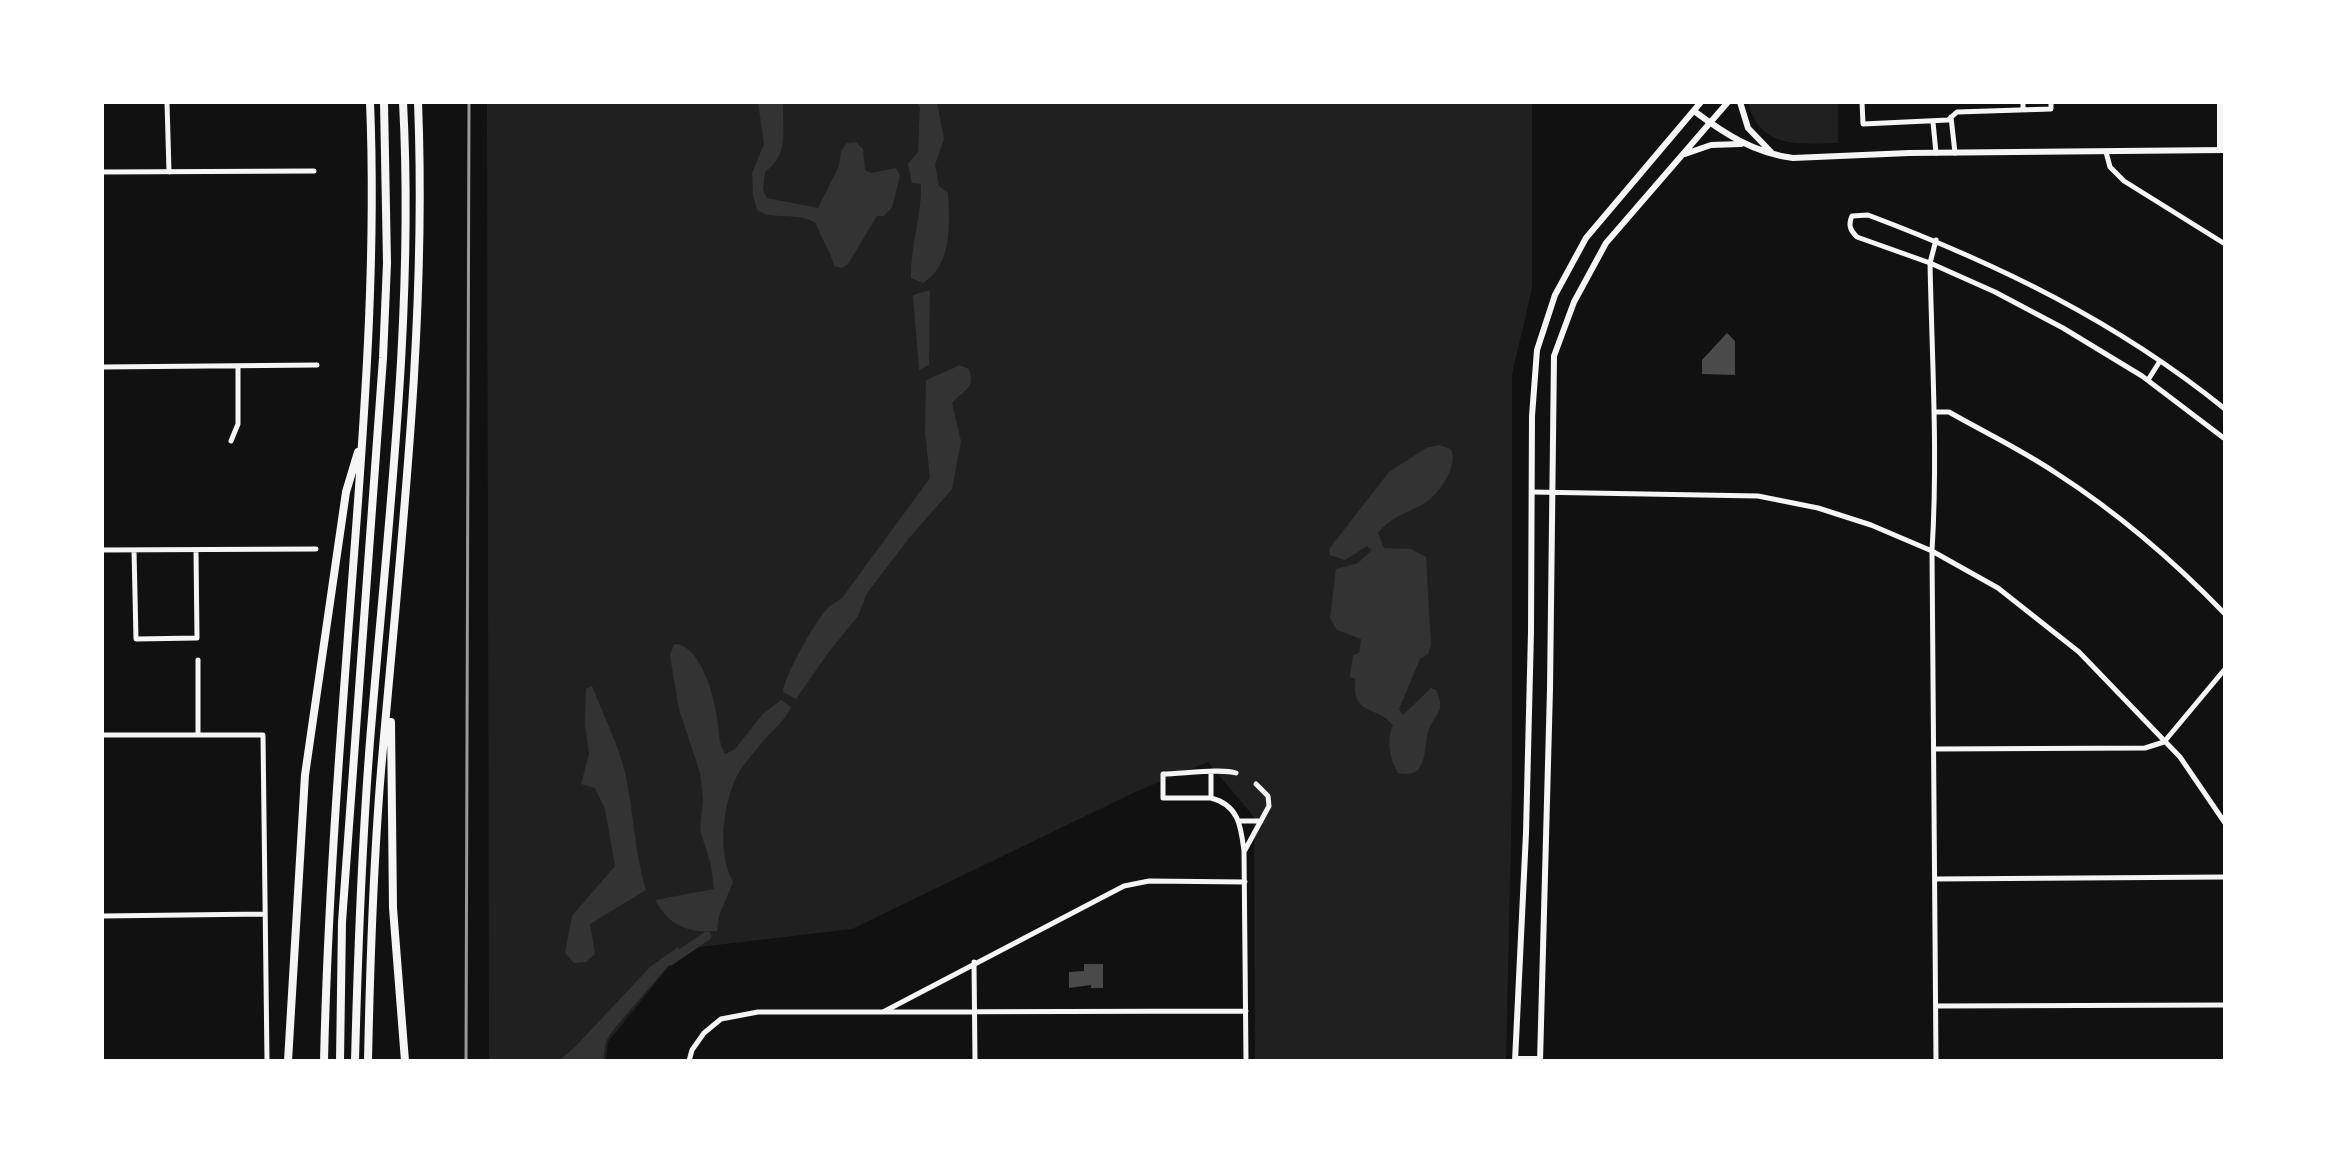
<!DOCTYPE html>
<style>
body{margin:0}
#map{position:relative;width:2327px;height:1163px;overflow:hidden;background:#111;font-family:Roboto,sans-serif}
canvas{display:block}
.frame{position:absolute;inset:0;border:104px solid #fff;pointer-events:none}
</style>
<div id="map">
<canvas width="2327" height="1163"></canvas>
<div class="frame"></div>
</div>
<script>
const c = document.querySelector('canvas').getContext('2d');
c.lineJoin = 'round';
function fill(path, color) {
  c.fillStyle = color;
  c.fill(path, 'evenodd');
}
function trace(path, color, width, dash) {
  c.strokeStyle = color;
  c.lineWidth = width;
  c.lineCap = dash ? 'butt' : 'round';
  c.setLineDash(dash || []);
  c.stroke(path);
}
const green = new Path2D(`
 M 487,102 L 1532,102 L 1532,289 L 1512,374 L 1512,790 L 1506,1061 L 1255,1061 L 1254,817 L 1208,762 L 1133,793 L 852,929 L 683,949 L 608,1042 L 606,1061 L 489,1061 Z
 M 1748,102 L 1838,102 L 1838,143 C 1798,144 1759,149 1748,102 Z`);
const water = new Path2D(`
 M 758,102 L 783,102 C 782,131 790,153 765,172 L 763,190 L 767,198 L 818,208 L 839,166 L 841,151 L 847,143 L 856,142 L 863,149 L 865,170 L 871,173 L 896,168 L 900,175 L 892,207 L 884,216 L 877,216 L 848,264 L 842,268 L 834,266 C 830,249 821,239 816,223 C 796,211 772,221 757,210 L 753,195 L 752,173 L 764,144 Z
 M 917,102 L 937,102 L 944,139 L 935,165 L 939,186 L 948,193 C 950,222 952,266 923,283 L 911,278 C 910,246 922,216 921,184 L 912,183 L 908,164 L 918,152 L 920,107 Z
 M 930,290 L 929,365 L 919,370 L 913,295 Z
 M 959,365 L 969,369 C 976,389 963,390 952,403 L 961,441 L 952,489 L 910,537 L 867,593 L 858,616 L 828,653 L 796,699 L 783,692 C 784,676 815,622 826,610 C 830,605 837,602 842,598 L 930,478 L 925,432 L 926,381 C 936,374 948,372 959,365 Z
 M 1439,445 L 1451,449 C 1459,467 1437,498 1420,506 C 1403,514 1390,518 1378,533 L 1384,548 L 1411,549 L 1426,557 L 1431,645 L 1428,654 L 1420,659 L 1399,709 L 1403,715 L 1431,688 L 1436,690 C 1447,713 1434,713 1428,732 C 1423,749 1429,780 1398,773 C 1390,759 1386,740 1393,725 C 1375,704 1352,717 1355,679 L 1350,677 L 1353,655 L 1359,653 L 1361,639 L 1337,630 L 1330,618 L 1336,569 L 1358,563 L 1372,550 L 1367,546 L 1345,560 L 1330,555 L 1329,549 L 1389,472 L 1426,448 Z
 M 674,644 C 700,644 714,695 717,717 C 719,730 718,742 725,754 L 734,750 L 763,714 L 781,700 L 791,707 C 783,724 771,731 760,745 C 752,755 740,768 735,780 C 722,811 718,853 733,882 L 719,916 L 717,931 C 687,933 670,926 655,900 L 714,889 L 711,865 L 700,830 L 703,798 L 700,773 L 679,709 L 670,656 Z
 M 592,686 C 603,715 618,743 625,773 C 634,812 634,852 646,890 L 590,924 L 595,954 L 586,962 L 574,963 L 565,953 L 572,916 L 615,866 L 605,809 L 595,788 L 581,784 L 589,754 L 585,724 L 586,689 Z
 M 678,947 L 680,952 L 614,1029 L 606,1041 L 603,1061 L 559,1061 L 575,1047 L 650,967 Z`);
const canal = new Path2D(`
 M 670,961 L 707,936`);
const building = new Path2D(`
 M 1727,333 L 1735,341 L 1735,375 L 1702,374 L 1702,360 Z
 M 1084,964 L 1103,964 L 1103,988 L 1091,988 L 1091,985 L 1069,988 L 1069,972 L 1084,971 Z`);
const minor = new Path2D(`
 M 167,102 L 169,172
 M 1862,102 L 1863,124 L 1948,120 L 1957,112 L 2051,109 L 2051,102
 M 2023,102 L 2023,110
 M 1951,117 L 1955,153
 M 1933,122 L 1936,153
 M 2106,152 L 2110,167 L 2124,181 L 2225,244
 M 102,172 L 314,171
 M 1936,240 L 1930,263 C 1932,360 1938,455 1932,551 L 1936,1061
 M 102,367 L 317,365
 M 2148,380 L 2160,361
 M 2225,409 C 2116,321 1998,264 1868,215 L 1852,216 C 1848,225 1850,230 1857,237 L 1930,263 L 1995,292 L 2063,328 L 2142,376 L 2225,439
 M 1936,412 L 1949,412 C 1984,432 2022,450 2056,473 C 2118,513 2174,561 2225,614
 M 231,441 L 238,424 L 238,366
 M 1532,492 L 1758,496 L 1818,508 L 1871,525 L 1932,551 L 1998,588 L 2079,652 L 2180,757 L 2225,823
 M 102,550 L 316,549
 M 134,550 L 136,639 L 197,638 L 196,551
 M 198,660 L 198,734
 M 102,735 L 263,735 L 267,1061
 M 1934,749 L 2145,748 L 2164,742 L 2225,669
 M 1211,773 L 1211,798 L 1163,798 L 1163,774 C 1181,774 1222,768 1236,773
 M 1211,798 C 1239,805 1241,827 1244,851 L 1246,1061
 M 1240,821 L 1261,821
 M 1245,850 L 1269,806 L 1268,796 L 1256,784
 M 1935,879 L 2225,877
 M 102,916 L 264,914
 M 974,962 L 975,1061
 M 1936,1006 L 2225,1005
 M 884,1012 L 1246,1011
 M 689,1061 L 692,1050 L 704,1033 L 721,1019 L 758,1012 L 883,1012 L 1124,886 L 1149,881 L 1245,882`);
const tertiary = new Path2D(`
 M 1740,102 L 1748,128 L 1772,153
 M 2220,102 L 2220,150
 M 1694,111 C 1725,134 1754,153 1793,158 L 1909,153 L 2225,150
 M 1685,154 L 1711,145 L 1741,144
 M 1515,1059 L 1540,1059
 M 1515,1061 L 1526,833 L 1531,632 L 1532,416 L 1537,350 L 1555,295 L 1586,238 L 1701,102
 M 1540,1061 L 1550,689 L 1554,356 L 1574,302 L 1606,243 L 1728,102`);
const motorway = new Path2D(`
 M 391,722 L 393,908 L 405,1061
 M 288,1061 L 305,775 L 346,492 L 358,452
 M 324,1061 C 328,888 342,715 355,542 C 366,396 376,249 370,102
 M 340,1061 L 342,922 L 383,358 L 387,263 L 384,102
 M 355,1061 C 358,946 362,832 372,717 C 389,513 414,307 403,102
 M 368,1061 C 370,964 373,868 381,771 C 400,548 427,326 418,102`);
const rail = new Path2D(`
 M 466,1061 L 469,102`);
fill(green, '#202020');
fill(water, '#333');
trace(canal, '#333', 9);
fill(building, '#4a4a4a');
trace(minor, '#f5f5f5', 5);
trace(tertiary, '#f5f5f5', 6);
trace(motorway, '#f5f5f5', 8);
trace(rail, '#9a9a9a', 3);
</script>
